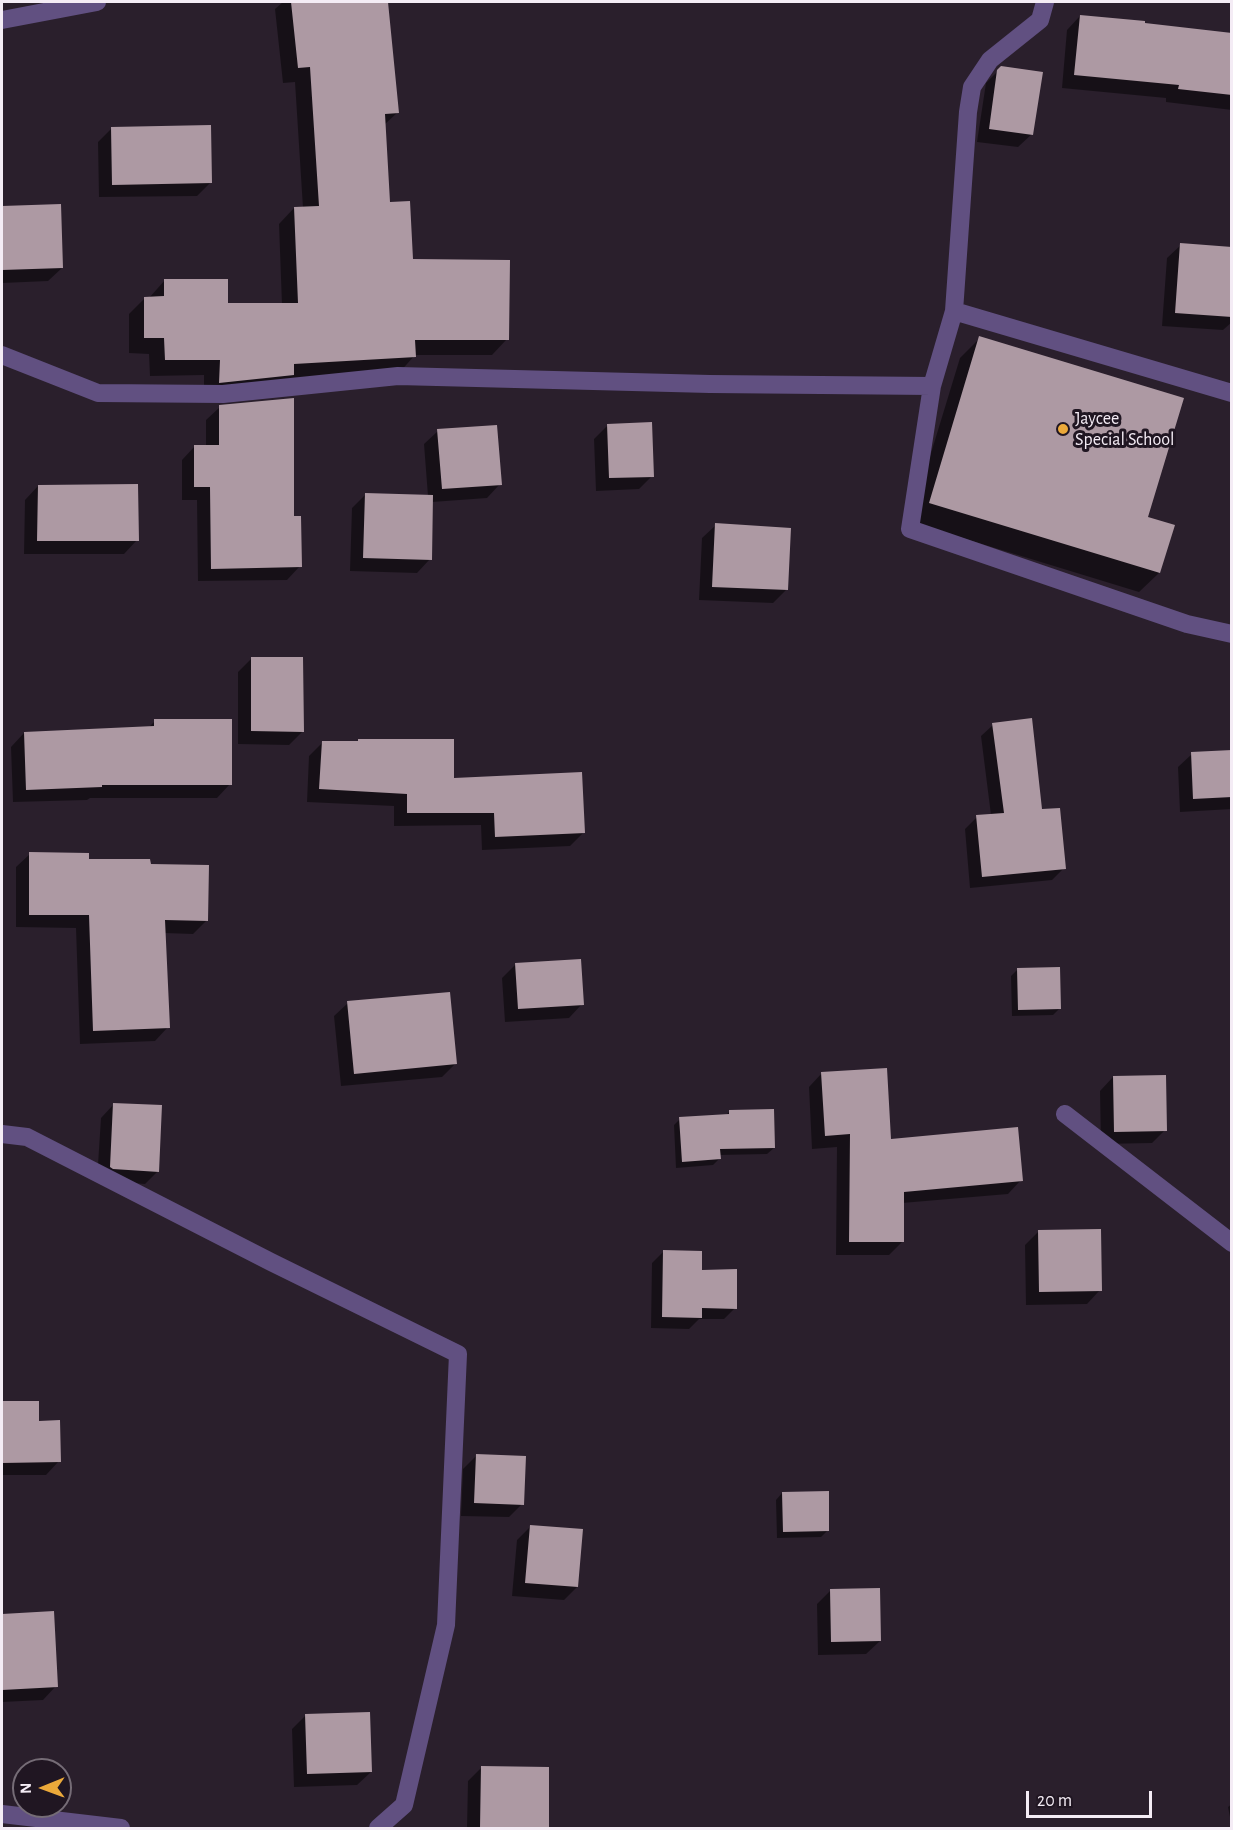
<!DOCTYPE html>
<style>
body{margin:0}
#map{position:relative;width:1233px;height:1830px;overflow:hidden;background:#2a1f2c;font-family:"Alegreya Sans",sans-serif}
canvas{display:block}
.frame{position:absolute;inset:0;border:3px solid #f4ecf5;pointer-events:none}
.north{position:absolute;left:12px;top:1758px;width:60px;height:60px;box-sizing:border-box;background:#201622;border:2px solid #756c76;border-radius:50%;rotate:269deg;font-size:16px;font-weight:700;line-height:24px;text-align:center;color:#f4ecf5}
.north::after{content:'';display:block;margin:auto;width:21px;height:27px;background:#eba93a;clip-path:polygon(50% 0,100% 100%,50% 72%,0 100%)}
.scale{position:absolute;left:1026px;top:1791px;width:126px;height:27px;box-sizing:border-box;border:3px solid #f4ecf5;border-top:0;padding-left:8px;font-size:18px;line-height:21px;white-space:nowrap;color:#f4ecf5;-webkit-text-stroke:4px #201622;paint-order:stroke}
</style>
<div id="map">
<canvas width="1233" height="1830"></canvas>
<div class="frame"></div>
<div class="north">N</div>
<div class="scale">20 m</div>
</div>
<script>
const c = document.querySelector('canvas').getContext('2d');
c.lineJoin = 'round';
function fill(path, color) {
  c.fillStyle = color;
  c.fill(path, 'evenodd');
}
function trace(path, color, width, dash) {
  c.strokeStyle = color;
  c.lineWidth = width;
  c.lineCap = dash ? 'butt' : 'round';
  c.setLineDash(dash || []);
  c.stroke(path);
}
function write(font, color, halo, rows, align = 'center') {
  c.font = font + ' "Alegreya Sans",sans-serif';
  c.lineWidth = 6;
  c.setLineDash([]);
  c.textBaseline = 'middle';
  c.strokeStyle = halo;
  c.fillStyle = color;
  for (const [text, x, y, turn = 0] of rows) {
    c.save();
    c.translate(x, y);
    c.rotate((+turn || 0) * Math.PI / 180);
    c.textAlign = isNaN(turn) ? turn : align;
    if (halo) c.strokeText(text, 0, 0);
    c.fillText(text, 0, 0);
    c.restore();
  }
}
const shadow = new Path2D(`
 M 283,2 L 386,2 L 398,112 L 384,125 L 388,203 L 411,260 L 507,339 L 492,355 L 415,355 L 399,373 L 204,398 L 204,375 L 150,376 L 149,354 L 129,353 L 129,314 L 145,298 L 149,298 L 165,280 L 226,305 L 282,305 L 279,224 L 294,208 L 303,208 L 295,82 L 283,83 L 275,9 Z
 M 1080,16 L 1232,35 L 1232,110 L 1166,102 L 1166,98 L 1062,88 L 1067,30 Z
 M 1002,67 L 1032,134 L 1018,147 L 977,142 L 986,83 Z
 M 112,128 L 211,182 L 197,196 L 99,197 L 98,142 Z
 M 59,206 L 62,268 L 48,281 L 2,283 L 2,207 Z
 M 1181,245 L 1232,249 L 1232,322 L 1223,330 L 1162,326 L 1167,258 Z
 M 980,338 L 1159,573 L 1139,592 L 910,522 L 960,358 Z
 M 220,407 L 292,518 L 300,566 L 287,580 L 198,581 L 197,500 L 182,500 L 182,460 L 195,446 L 206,446 L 206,420 Z
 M 608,425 L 652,476 L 639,489 L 596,491 L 594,439 Z
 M 438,431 L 500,484 L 487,498 L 432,502 L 430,559 L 417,573 L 350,571 L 352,508 L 365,495 L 428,496 L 424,444 Z
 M 38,486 L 137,540 L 124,554 L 24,554 L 25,500 Z
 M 716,525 L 786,590 L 773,603 L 699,600 L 702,538 Z
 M 252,658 L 303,731 L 289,745 L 238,744 L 238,672 Z
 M 155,721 L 230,784 L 217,798 L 90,798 L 87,800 L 13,802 L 11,747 L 24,733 L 148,728 Z
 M 993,725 L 1040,811 L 1064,868 L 1052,880 L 970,888 L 965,829 L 977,817 L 991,815 L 981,736 Z
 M 323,742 L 452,780 L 583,833 L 570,846 L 482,850 L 481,825 L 394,826 L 394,806 L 307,802 L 309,756 Z
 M 1232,753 L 1232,809 L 1180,812 L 1178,767 L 1192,754 Z
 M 30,854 L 149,866 L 207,920 L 193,934 L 164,933 L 168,1027 L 155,1041 L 80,1044 L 76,928 L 16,927 L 16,867 Z
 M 516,964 L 582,1004 L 569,1018 L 505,1022 L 502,978 Z
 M 1018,969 L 1060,1008 L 1053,1015 L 1012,1016 L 1011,976 Z
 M 348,1003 L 455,1064 L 442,1077 L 341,1086 L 334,1016 Z
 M 822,1073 L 890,1140 L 1021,1180 L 1008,1194 L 902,1203 L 902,1242 L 889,1255 L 836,1255 L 837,1147 L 812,1149 L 809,1087 Z
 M 1113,1077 L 1165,1130 L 1152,1143 L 1101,1144 L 1100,1091 Z
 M 114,1104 L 158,1171 L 145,1184 L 97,1180 L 101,1118 Z
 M 730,1111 L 774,1148 L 767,1154 L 719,1155 L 719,1159 L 713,1165 L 676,1168 L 674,1125 L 680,1119 L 725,1116 Z
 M 1038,1232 L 1100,1290 L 1087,1304 L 1026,1305 L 1025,1245 Z
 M 663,1252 L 700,1271 L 735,1308 L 724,1319 L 699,1319 L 689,1329 L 651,1328 L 652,1263 Z
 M 37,1402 L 38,1422 L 59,1461 L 46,1475 L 2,1475 L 2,1403 Z
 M 477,1455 L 522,1504 L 509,1517 L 461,1516 L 463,1469 Z
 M 782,1493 L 828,1530 L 821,1537 L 777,1538 L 776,1500 Z
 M 530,1527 L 577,1587 L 564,1600 L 512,1596 L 517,1540 Z
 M 830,1591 L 880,1641 L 866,1654 L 818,1655 L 817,1604 Z
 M 52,1612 L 56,1686 L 43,1700 L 2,1702 L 2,1615 Z
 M 305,1716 L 371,1772 L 357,1785 L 294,1787 L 292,1729 Z
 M 481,1768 L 548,1769 L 548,1828 L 467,1828 L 468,1781 Z
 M 1232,1804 L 1232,1827 L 1228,1807 Z`);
const building = new Path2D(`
 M 291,2 L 388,2 L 399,113 L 385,114 L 390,202 L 410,201 L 413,259 L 510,260 L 509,340 L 415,340 L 416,357 L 294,364 L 294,375 L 219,383 L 220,360 L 165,360 L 164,338 L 144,338 L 144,297 L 164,296 L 164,279 L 228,279 L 228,303 L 298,303 L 294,207 L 319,206 L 310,67 L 298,68 Z
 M 1080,15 L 1145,21 L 1145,23 L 1232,33 L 1232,95 L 1178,89 L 1179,85 L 1074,75 Z
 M 1001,66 L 1043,72 L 1033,135 L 989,129 L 997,70 Z
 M 211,125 L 212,183 L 112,185 L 111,127 Z
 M 61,204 L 63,268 L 2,270 L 2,206 Z
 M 1180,243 L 1232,247 L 1232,317 L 1175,313 Z
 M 979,336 L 1184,398 L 1148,517 L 1175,525 L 1160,573 L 929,503 Z
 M 294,398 L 294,516 L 301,516 L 302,567 L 211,569 L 210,487 L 194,487 L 194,445 L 219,445 L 219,405 Z
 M 652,422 L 654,477 L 609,478 L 607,424 Z
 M 497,425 L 502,485 L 442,489 L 437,429 Z
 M 138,484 L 139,541 L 37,541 L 38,485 Z
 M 365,493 L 433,495 L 432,560 L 363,558 Z
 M 715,523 L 791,528 L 788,590 L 712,587 Z
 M 251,657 L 303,657 L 304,732 L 251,731 Z
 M 1032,718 L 1042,809 L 1060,808 L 1066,869 L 982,877 L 976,815 L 1004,813 L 992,723 Z
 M 154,719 L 232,719 L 232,785 L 102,785 L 102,787 L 26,790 L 24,732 L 154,726 Z
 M 358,739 L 454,739 L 454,778 L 582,772 L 585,833 L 495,837 L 494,813 L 407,813 L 407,794 L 319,789 L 322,741 L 358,741 Z
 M 1232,750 L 1232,797 L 1193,799 L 1191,752 Z
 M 29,852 L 89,853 L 89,859 L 150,859 L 151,864 L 209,865 L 208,921 L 165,920 L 170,1028 L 93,1031 L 89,915 L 29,915 Z
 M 581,959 L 584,1005 L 518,1009 L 515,963 Z
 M 1060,967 L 1061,1009 L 1018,1010 L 1017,968 Z
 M 450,992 L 457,1064 L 354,1074 L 347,1001 Z
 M 887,1068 L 891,1139 L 1018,1127 L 1023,1181 L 904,1192 L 904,1242 L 849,1242 L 850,1134 L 825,1136 L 821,1072 Z
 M 1166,1075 L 1167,1131 L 1114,1132 L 1113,1076 Z
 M 113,1103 L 162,1105 L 159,1172 L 113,1169 L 110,1167 Z
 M 774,1109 L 775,1148 L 720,1149 L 721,1159 L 682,1162 L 679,1117 L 729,1114 L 729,1110 Z
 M 1101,1229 L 1102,1291 L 1039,1292 L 1038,1230 Z
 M 663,1250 L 702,1251 L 702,1270 L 737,1269 L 737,1309 L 702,1308 L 702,1318 L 662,1317 Z
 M 2,1401 L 39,1401 L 39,1421 L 60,1420 L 61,1462 L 2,1463 Z
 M 476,1454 L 526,1456 L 524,1505 L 474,1503 Z
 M 829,1491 L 829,1531 L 783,1532 L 782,1492 Z
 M 530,1525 L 583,1529 L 578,1587 L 525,1583 Z
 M 880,1588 L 881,1641 L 831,1642 L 830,1589 Z
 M 54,1611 L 58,1687 L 2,1690 L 2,1614 Z
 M 370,1712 L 372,1772 L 307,1774 L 305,1714 Z
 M 481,1766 L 549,1767 L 549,1828 L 480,1828 Z`);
const minor = new Path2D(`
 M 1045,2 L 1040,20 L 990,60 L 972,87 L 968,112 L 954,311 L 932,386 L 910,529 L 1187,624 L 1232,634
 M 2,20 L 97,2
 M 954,311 L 1232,393
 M 2,355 L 98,393 L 223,394 L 398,376 L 710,384 L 932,386
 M 1065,1114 L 1232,1243
 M 2,1134 L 27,1137 L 271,1262 L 458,1354 L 446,1625 L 404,1805 L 378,1828
 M 2,1814 L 121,1828`);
const markers = [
 [1063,429,6,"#eba93a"]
];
const poiNames = [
 ["Jaycee",1075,419],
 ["Special School",1075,440]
];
fill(shadow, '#0007');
fill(building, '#ad99a3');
trace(minor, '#615081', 18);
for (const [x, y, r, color] of markers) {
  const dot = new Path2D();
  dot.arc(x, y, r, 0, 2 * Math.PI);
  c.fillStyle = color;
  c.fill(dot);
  trace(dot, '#201622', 2);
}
write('18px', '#f4ecf5', '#201622', poiNames, 'left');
</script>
